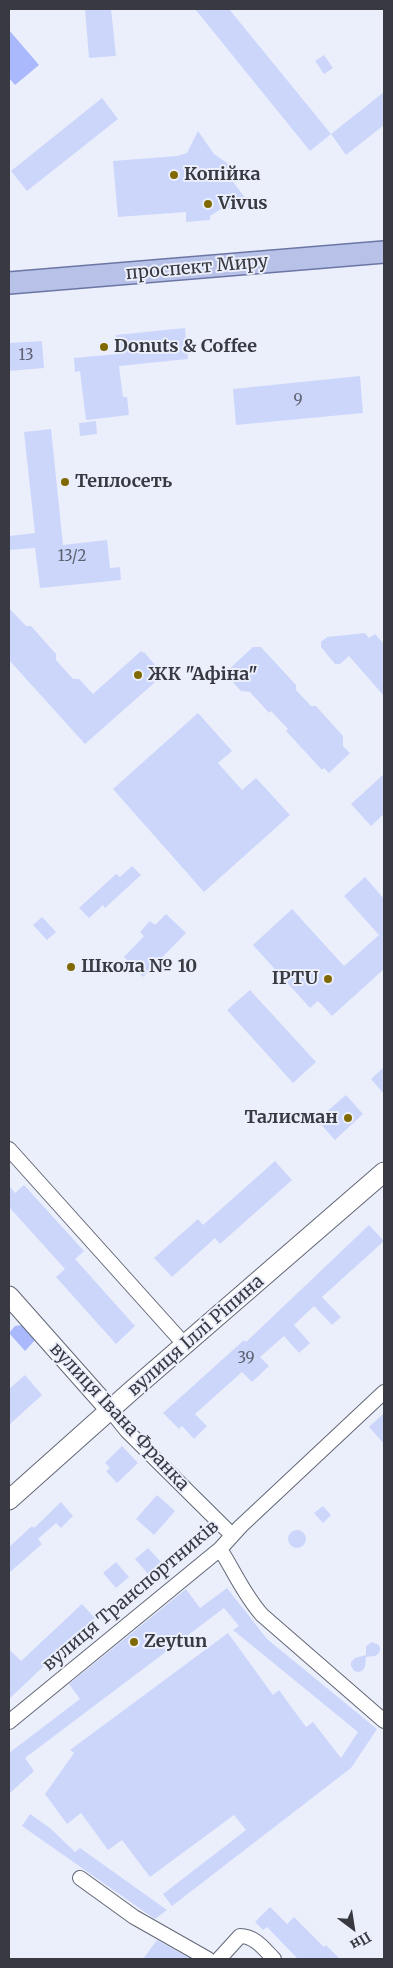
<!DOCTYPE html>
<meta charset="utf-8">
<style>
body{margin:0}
#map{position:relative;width:393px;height:1968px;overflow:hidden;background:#ebeffc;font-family:Merriweather,serif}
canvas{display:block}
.frame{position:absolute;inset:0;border:10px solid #393a41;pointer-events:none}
.north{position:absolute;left:328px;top:1903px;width:50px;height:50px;-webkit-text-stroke:4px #ebeffc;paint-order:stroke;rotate:149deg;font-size:14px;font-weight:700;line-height:20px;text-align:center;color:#393a41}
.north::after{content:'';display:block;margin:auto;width:18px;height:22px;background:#393a41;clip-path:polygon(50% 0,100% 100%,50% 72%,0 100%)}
</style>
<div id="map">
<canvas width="393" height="1968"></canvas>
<div class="frame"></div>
<div class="north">Пн</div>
</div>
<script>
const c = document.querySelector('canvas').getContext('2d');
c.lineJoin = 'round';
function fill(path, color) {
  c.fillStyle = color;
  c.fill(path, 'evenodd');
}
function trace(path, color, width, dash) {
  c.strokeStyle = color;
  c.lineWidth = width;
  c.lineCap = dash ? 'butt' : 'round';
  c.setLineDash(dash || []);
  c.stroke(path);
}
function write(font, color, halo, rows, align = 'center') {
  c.font = font + ' Merriweather,serif';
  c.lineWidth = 4;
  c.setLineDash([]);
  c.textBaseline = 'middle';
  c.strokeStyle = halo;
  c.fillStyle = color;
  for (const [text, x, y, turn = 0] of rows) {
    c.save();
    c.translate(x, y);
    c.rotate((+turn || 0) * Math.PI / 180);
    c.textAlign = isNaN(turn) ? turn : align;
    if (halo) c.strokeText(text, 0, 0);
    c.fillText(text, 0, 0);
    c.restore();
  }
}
const green = new Path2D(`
 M 9,30 L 39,65 L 15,85 L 9,78 Z
 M 22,1325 L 36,1339 L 25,1351 L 9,1333 L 15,1326 Z`);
const building = new Path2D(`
 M 85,9 L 111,9 L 116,56 L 89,58 Z
 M 195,9 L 229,9 L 331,134 L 310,151 Z
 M 324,55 L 333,68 L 324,74 L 315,61 Z
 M 384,92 L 384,125 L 346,155 L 331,134 Z
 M 102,98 L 118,119 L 27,191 L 11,171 Z
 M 198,131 L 214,154 L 227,163 L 232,172 L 234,183 L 251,206 L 221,209 L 210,216 L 210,220 L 186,222 L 186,212 L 118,217 L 113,161 L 177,156 L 187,153 Z
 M 185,328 L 188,359 L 119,366 L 123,397 L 127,397 L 129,415 L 86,420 L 80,371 L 75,372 L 74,358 L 118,354 L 116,335 Z
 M 42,341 L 44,368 L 9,371 L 9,343 Z
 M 360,376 L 363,413 L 236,425 L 233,389 Z
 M 96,421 L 97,434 L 80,436 L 79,423 Z
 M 51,429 L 63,545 L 107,540 L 110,568 L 120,567 L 121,580 L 40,588 L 35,548 L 9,550 L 9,536 L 35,533 L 24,432 Z
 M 9,608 L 26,626 L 31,626 L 39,635 L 56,654 L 56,660 L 73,679 L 79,679 L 93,694 L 141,651 L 143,653 L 144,652 L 161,672 L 160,673 L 162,676 L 85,744 L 9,660 Z
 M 365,633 L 369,638 L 375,634 L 384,644 L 384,696 L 349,656 L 340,664 L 335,664 L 321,647 L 321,642 L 327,637 Z
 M 253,647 L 261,647 L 296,685 L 296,690 L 311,706 L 316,706 L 343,736 L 343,746 L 350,753 L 329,773 L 324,768 L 322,770 L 286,731 L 288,729 L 271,711 L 269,713 L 250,692 L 241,691 L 227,676 L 227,671 Z
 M 198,713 L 232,751 L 218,763 L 242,790 L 256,778 L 290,815 L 204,892 L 113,789 Z
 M 384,774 L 384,814 L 371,826 L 351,804 Z
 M 132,866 L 141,875 L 105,908 L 103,905 L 89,918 L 79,908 L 116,874 L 120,877 Z
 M 365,877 L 384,899 L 384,969 L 332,1016 L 318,1001 L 310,1008 L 253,945 L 292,909 L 344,966 L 379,935 L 344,896 Z
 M 166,914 L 186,933 L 143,977 L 124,957 L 144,936 L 140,932 L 150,921 L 155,925 Z
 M 42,917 L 56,932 L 47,940 L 33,925 Z
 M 250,990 L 316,1062 L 293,1083 L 227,1010 Z
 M 384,1067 L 384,1094 L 371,1079 Z
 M 346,1095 L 363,1114 L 335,1140 L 317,1120 Z
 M 275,1161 L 292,1180 L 220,1244 L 215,1238 L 172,1277 L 154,1258 L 198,1219 L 203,1225 Z
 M 24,1185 L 84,1251 L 75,1259 L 135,1326 L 116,1344 L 56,1277 L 65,1269 L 9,1207 L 9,1186 L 15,1193 Z
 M 369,1225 L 384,1241 L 322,1297 L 341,1317 L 332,1325 L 314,1306 L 294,1325 L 310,1343 L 299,1353 L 284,1336 L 260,1357 L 269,1366 L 252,1382 L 242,1372 L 195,1414 L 207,1426 L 194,1439 L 182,1426 L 179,1429 L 163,1413 L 244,1340 L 246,1342 Z
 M 25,1375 L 42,1395 L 9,1425 L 9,1389 Z
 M 384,1413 L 384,1444 L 369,1427 Z
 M 122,1446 L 138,1463 L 117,1483 L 106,1471 L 110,1468 L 105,1463 Z
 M 157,1495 L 175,1511 L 154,1535 L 136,1519 Z
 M 61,1502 L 73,1516 L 61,1528 L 56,1523 L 38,1539 L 42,1544 L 9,1573 L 9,1547 L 32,1526 L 34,1528 Z
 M 323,1506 L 331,1515 L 323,1523 L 314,1513 Z
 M288 1539a9 9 0 1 1 18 0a9 9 0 1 1-18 0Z
 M 148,1548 L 161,1562 L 148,1574 L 135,1559 Z
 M 116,1562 L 129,1577 L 116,1588 L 103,1573 Z
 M 227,1588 L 267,1639 L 377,1729 L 351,1768 L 172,1906 L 163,1894 L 246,1830 L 234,1815 L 150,1877 L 122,1840 L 108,1850 L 81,1813 L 67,1824 L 45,1794 L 74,1753 L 70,1750 L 228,1633 L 273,1695 L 279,1690 L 306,1727 L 313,1722 L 341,1758 L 358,1732 L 233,1630 L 239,1626 L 224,1608 L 25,1758 L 34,1771 L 9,1794 L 9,1753 L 80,1699 L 69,1684 L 186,1589 L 200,1608 Z
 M 82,1604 L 95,1618 L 9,1699 L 9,1649 L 21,1661 Z
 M 372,1642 L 379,1645 L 380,1649 L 379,1653 L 375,1656 L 366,1657 L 365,1667 L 362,1671 L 358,1672 L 354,1671 L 351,1666 L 351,1662 L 355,1658 L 366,1655 L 366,1646 Z
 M 30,1814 L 50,1828 L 75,1852 L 80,1848 L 167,1910 L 155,1919 L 152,1917 L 22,1826 Z
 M 270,1907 L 287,1924 L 294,1917 L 324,1947 L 326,1945 L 340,1959 L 298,1959 L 267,1927 L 263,1930 L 255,1922 Z
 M 157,1940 L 191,1959 L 143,1959 Z`);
const street = new Path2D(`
 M 9,1149 L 185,1345
 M 110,1410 L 127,1431 L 232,1535
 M 220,1549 C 234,1571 244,1595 262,1615 L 384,1721
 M 9,1722 L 220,1549 L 241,1526 L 384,1392
 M 80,1878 L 134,1917 L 208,1959
 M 219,1959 L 240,1936 C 255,1936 264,1949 274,1959`);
const secondary = new Path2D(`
 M 9,1296 L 110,1410
 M 9,1500 L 130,1392 L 384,1172`);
const primary = new Path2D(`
 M 9,283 L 384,252`);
const markers = [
 [174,175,5,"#816902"],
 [208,204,5,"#816902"],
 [104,347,5,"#816902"],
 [65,482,5,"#816902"],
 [138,675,5,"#816902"],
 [71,967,5,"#816902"],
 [328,979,5,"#816902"],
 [348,1118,5,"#816902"],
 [134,1642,5,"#816902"]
];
const numberNames = [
 ["13",26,356],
 ["9",298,401],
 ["13/2",72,557],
 ["39",246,1359]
];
const poiNames = [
 ["Копійка",184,175],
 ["Vivus",218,204],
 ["Donuts & Coffee",114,347],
 ["Теплосеть",75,482],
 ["ЖК \"Афіна\"",148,675],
 ["Школа № 10",81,967],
 ["IPTU",318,979,"right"],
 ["Талисман",338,1118,"right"],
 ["Zeytun",144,1642]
];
const streetNames = [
 ["проспект Миру",197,268,-5],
 ["вулиця Іллі Ріпина",196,1336,-41],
 ["вулиця Івана Франка",119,1417,47],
 ["вулиця Транспортників",131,1596,-40]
];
fill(green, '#a9b9fb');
fill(building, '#ccd6fb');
trace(street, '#636776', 16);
trace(secondary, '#636776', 21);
trace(primary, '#6c76a4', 24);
trace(street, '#fff', 14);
trace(secondary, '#fff', 19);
trace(primary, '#b8c1e8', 21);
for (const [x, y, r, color] of markers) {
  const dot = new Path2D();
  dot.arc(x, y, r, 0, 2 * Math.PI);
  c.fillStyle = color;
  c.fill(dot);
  trace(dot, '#ebeffc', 2);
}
write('15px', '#5e6170', null, numberNames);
write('bold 18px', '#393a41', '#ebeffc', poiNames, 'left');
write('18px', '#393a41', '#ebeffc', streetNames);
</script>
